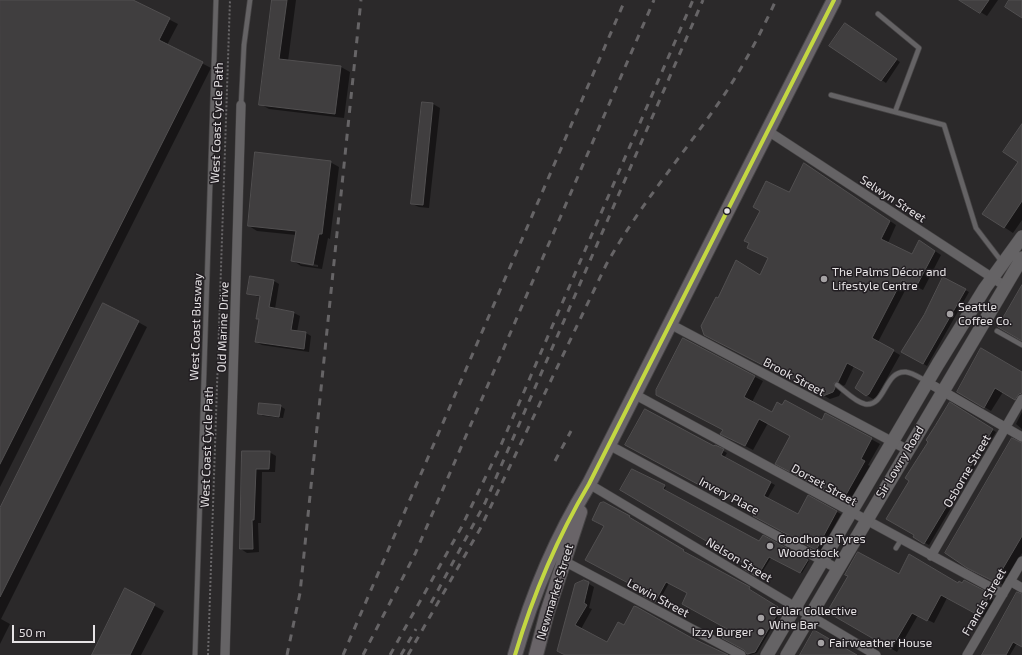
<!DOCTYPE html>
<meta charset="utf-8">
<style>
body{margin:0}
#map{position:relative;width:1022px;height:655px;overflow:hidden;background:#2b292a;font-family:"Exo 2",sans-serif}
canvas{display:block}
.scale{position:absolute;left:12px;top:625px;width:83px;height:18px;box-sizing:border-box;border:2px solid #e6e3e5;border-top:0;padding-left:5px;font-size:12px;line-height:14px;white-space:nowrap;color:#e6e3e5;-webkit-text-stroke:3px #221e22;paint-order:stroke}
</style>
<div id="map">
<canvas width="1022" height="655"></canvas>
<div class="scale">50 m</div>
</div>
<script>
const c = document.querySelector('canvas').getContext('2d');
c.lineJoin = 'round';
function fill(path, color) {
  c.fillStyle = color;
  c.fill(path, 'evenodd');
}
function trace(path, color, width, dash) {
  c.strokeStyle = color;
  c.lineWidth = width;
  c.lineCap = dash ? 'butt' : 'round';
  c.setLineDash(dash || []);
  c.stroke(path);
}
function write(font, color, halo, rows, align = 'center') {
  c.font = font + ' "Exo 2",sans-serif';
  c.lineWidth = 3;
  c.setLineDash([]);
  c.textBaseline = 'middle';
  c.strokeStyle = halo;
  c.fillStyle = color;
  for (const [text, x, y, turn = 0] of rows) {
    c.save();
    c.translate(x, y);
    c.rotate((+turn || 0) * Math.PI / 180);
    c.textAlign = isNaN(turn) ? turn : align;
    if (halo) c.strokeText(text, 0, 0);
    c.fillText(text, 0, 0);
    c.restore();
  }
}
const shadow = new Path2D(`
 M 0,0 L 131,0 L 178,24 L 167,45 L 211,68 L 0,487 Z
 M 273,0 L 296,0 L 288,61 L 341,67 L 350,72 L 344,118 L 269,109 L 260,104 Z
 M 961,0 L 998,0 L 987,16 Z
 M 849,27 L 900,62 L 886,83 L 831,45 Z
 M 423,103 L 433,104 L 440,108 L 429,208 L 419,207 L 412,204 Z
 M 1022,125 L 1022,220 L 1013,233 L 1004,227 L 1019,161 Z
 M 330,162 L 339,167 L 330,239 L 328,238 L 322,269 L 301,266 L 292,260 L 296,235 L 257,231 L 249,226 ZM 300,262 L 318,265 L 318,267 L 300,264 Z
 M 811,168 L 896,225 L 888,243 L 912,255 L 926,245 L 941,255 L 923,290 L 909,283 L 878,342 L 900,355 L 876,398 L 873,399 L 866,395 L 865,372 L 854,366 L 845,385 L 840,387 L 841,392 L 839,396 L 830,399 L 712,339 L 719,300 L 761,276 L 769,258 L 790,194 Z
 M 251,277 L 274,281 L 279,284 L 275,309 L 294,313 L 300,316 L 297,332 L 306,333 L 311,336 L 309,352 L 262,345 L 256,342 L 260,319 L 257,318 L 261,298 L 248,293 Z
 M 943,278 L 969,292 L 927,366 L 903,352 L 925,315 Z
 M 138,322 L 147,327 L 1,619 L 10,624 L 0,644 L 0,510 Z
 M 683,340 L 763,381 L 752,402 L 772,413 L 822,421 L 826,414 L 880,444 L 868,465 L 872,467 L 851,504 L 785,468 L 791,435 L 768,423 L 753,450 L 730,438 L 724,430 Z
 M 1022,373 L 1022,403 L 1003,392 L 991,411 L 958,391 Z
 M 951,404 L 996,432 L 929,545 L 914,537 L 910,480 L 906,478 Z
 M 280,406 L 285,409 L 283,418 L 263,416 L 259,413 Z
 M 1022,412 L 1022,429 L 1016,424 Z
 M 1022,444 L 1022,553 L 1003,585 L 990,577 Z
 M 626,445 L 714,447 L 715,446 L 727,453 L 724,458 L 775,485 L 767,499 L 798,515 L 809,497 L 841,514 L 820,552 L 755,516 L 757,512 L 709,486 L 707,489 Z
 M 243,452 L 269,452 L 276,456 L 275,472 L 262,472 L 261,523 L 258,523 L 259,552 L 247,553 L 241,549 Z
 M 664,486 L 666,487 L 664,490 L 760,543 L 763,536 L 809,561 L 802,573 L 771,558 L 759,577 L 744,568 L 746,564 L 621,490 Z
 M 629,517 L 631,518 L 630,520 L 686,552 L 685,553 L 736,580 L 780,609 L 781,612 L 757,653 L 750,655 L 748,653 L 728,629 L 689,593 L 669,583 L 658,603 L 645,596 L 649,589 L 635,581 L 633,585 L 586,559 Z
 M 899,575 L 959,585 L 963,584 L 964,581 L 992,596 L 993,601 L 984,618 L 947,598 L 934,623 L 918,615 L 897,652 L 828,612 Z
 M 584,581 L 594,587 L 589,608 L 592,609 L 581,629 L 608,643 L 624,626 L 716,651 L 724,655 L 563,655 Z
 M 126,590 L 164,611 L 141,655 L 93,655 Z
 M 1022,595 L 1022,646 L 1017,643 L 1010,655 L 987,655 Z`);
const building = new Path2D(`
 M 0,0 L 133,0 L 170,18 L 159,40 L 203,62 L 0,464 Z
 M 272,0 L 287,0 L 279,59 L 341,66 L 335,114 L 259,105 Z
 M 959,0 L 989,0 L 980,13 Z
 M 1009,0 L 1022,0 L 1022,18 L 1005,7 Z
 M 845,23 L 897,59 L 881,81 L 829,46 Z
 M 422,102 L 433,103 L 423,205 L 411,204 Z
 M 1022,124 L 1022,201 L 1004,228 L 982,214 L 1018,162 L 1003,152 Z
 M 255,152 L 331,161 L 322,234 L 319,234 L 313,265 L 291,261 L 296,231 L 248,226 Z
 M 804,163 L 890,221 L 881,239 L 912,254 L 919,240 L 935,251 L 916,287 L 902,280 L 872,338 L 894,350 L 869,394 L 866,396 L 855,388 L 864,372 L 847,363 L 838,382 L 834,383 L 835,388 L 833,392 L 823,396 L 704,335 L 701,326 L 716,297 L 718,298 L 736,260 L 760,275 L 768,258 L 747,248 L 749,243 L 744,241 L 760,211 L 753,207 L 766,181 L 789,192 Z
 M 250,276 L 274,280 L 269,307 L 294,312 L 291,330 L 306,332 L 304,349 L 255,342 L 259,319 L 256,319 L 260,296 L 247,294 Z
 M 943,277 L 966,289 L 923,364 L 901,352 L 924,315 Z
 M 1022,285 L 1022,341 L 998,327 Z
 M 103,303 L 139,321 L 0,597 L 0,508 Z
 M 683,338 L 755,376 L 744,397 L 772,412 L 777,402 L 782,405 L 785,400 L 822,420 L 825,413 L 872,438 L 861,459 L 865,461 L 843,500 L 775,464 L 790,436 L 759,419 L 745,446 L 720,434 L 723,430 L 656,395 L 656,390 Z
 M 981,348 L 1022,372 L 1022,393 L 1019,394 L 1015,400 L 995,388 L 984,408 L 957,392 Z
 M 950,402 L 993,429 L 924,544 L 913,537 L 914,535 L 886,519 L 909,481 L 905,478 L 928,442 L 926,440 L 935,426 Z
 M 259,403 L 281,405 L 279,417 L 258,414 Z
 M 645,409 L 714,446 L 715,445 L 724,449 L 721,455 L 771,482 L 764,496 L 798,514 L 808,495 L 837,511 L 816,550 L 753,516 L 756,512 L 704,484 L 703,487 L 625,445 Z
 M 1012,438 L 1022,443 L 1022,536 L 995,582 L 967,568 L 945,553 Z
 M 242,451 L 270,451 L 269,469 L 256,469 L 254,520 L 252,520 L 253,549 L 240,549 Z
 M 632,469 L 665,485 L 663,489 L 759,541 L 763,535 L 808,560 L 800,573 L 769,557 L 757,577 L 742,568 L 745,564 L 620,490 Z
 M 604,502 L 630,516 L 629,517 L 684,550 L 683,551 L 750,587 L 749,589 L 778,607 L 779,611 L 755,652 L 747,654 L 744,650 L 722,638 L 727,629 L 682,604 L 687,593 L 666,582 L 655,602 L 643,596 L 647,589 L 632,581 L 630,584 L 585,560 L 604,526 L 592,520 L 600,503 Z
 M 858,552 L 899,574 L 909,554 L 958,583 L 959,581 L 962,583 L 964,580 L 987,592 L 988,598 L 978,615 L 941,595 L 927,621 L 912,613 L 891,649 L 827,612 L 848,576 L 845,575 Z
 M 584,580 L 589,582 L 584,603 L 587,605 L 575,625 L 607,642 L 618,622 L 624,625 L 634,606 L 637,607 L 690,637 L 728,655 L 565,655 L 557,651 L 575,584 Z
 M 125,588 L 155,604 L 130,655 L 92,655 Z
 M 1017,592 L 1022,594 L 1022,647 L 1013,642 L 1006,655 L 982,655 Z
 M 814,630 L 857,655 L 800,655 Z`);
const path = new Path2D(`
 M 208,655 L 230,0`);
const lane = new Path2D(`
 M 878,14 L 919,48 L 895,112
 M 831,95 L 944,125 L 976,228 L 1002,262
 M 241,105 L 244,45 L 250,0
 M 997,331 L 1022,345
 M 837,385 C 844,390 855,402 865,404 C 886,407 884,370 906,372 C 913,373 920,378 926,381
 M 896,548 L 901,540
 M 195,655 L 216,0`);
const street = new Path2D(`
 M 768,131 L 1005,286
 M 670,324 L 908,450
 M 927,382 L 1022,437
 M 634,394 L 1003,594
 M 609,445 L 838,569
 M 589,484 L 876,655
 M 931,556 L 1022,399
 M 564,561 L 741,655
 M 1010,581 L 1022,588
 M 225,655 L 241,105
 M 967,655 L 1022,561`);
const secondary = new Path2D(`
 M 767,655 L 938,364 L 985,288 L 1022,237
 M 787,655 L 1022,258`);
const primary = new Path2D(`
 M 515,655 C 532,595 556,538 589,484 L 834,0
 M 536,655 L 547,613 L 580,512`);
const rail = new Path2D(`
 M 555,461 L 571,431
 M 431,603 L 485,503 L 703,0
 M 287,655 L 300,593 L 361,0
 M 343,655 L 625,0
 M 363,655 L 415,554 L 654,0
 M 390,655 L 461,528 L 501,445 L 693,0
 M 401,655 L 416,629
 M 408,655 L 480,529 L 606,265 C 639,206 682,156 720,101 C 742,69 760,35 776,0`);
const bus1 = new Path2D(`
 M 515,655 C 533,595 557,538 589,484 L 834,0`);
const markers = [
 [727,211,3.5,"#e6e3e5"],
 [824,279,4,"#a5a2a4"],
 [950,314,4,"#a5a2a4"],
 [770,546,4,"#a5a2a4"],
 [761,618,4,"#a5a2a4"],
 [761,632,4,"#a5a2a4"],
 [821,643,4,"#a5a2a4"]
];
const streetNames = [
 ["West Coast Cycle Path",217,123,-88],
 ["Selwyn Street",893,199,33],
 ["West Coast Busway",196,327,-88],
 ["Old Marine Drive",223,327,-88],
 ["Brook Street",794,377,28],
 ["West Coast Cycle Path",207,447,-88],
 ["Sir Lowry Road",900,462,-59],
 ["Osborne Street",967,471,-60],
 ["Dorset Street",824,485,29],
 ["Invery Place",729,496,28],
 ["Nelson Street",739,560,31],
 ["Newmarket Street",555,592,-73],
 ["Lewin Street",658,598,28],
 ["Francis Street",984,602,-60]
];
const poiNames = [
 ["The Palms Décor and",832,272],
 ["Lifestyle Centre",832,286],
 ["Seattle",958,307],
 ["Coffee Co.",958,321],
 ["Goodhope Tyres",778,539],
 ["Woodstock",778,553],
 ["Cellar Collective",769,611],
 ["Wine Bar",769,625],
 ["Izzy Burger",753,632,"right"],
 ["Fairweather House",829,643]
];
fill(shadow, '#0007');
fill(building, '#403e3f');
trace(building, '#514f50', 1);
trace(lane, '#464445', 6);
trace(street, '#464445', 10);
trace(secondary, '#464445', 14);
trace(primary, '#464445', 16);
trace(path, '#686668', 2, [2, 2]);
trace(lane, '#656365', 4.5);
trace(street, '#656365', 9);
trace(secondary, '#656365', 13);
trace(primary, '#696468', 14);
trace(rail, '#666466', 3, [7, 7]);
trace(bus1, '#c3d742', 4);
for (const [x, y, r, color] of markers) {
  const dot = new Path2D();
  dot.arc(x, y, r, 0, 2 * Math.PI);
  c.fillStyle = color;
  c.fill(dot);
  trace(dot, '#221e22', 1.5);
}
write('12px', '#e6e3e5', '#221e22', streetNames);
write('12px', '#e6e3e5', '#221e22', poiNames, 'left');
</script>
